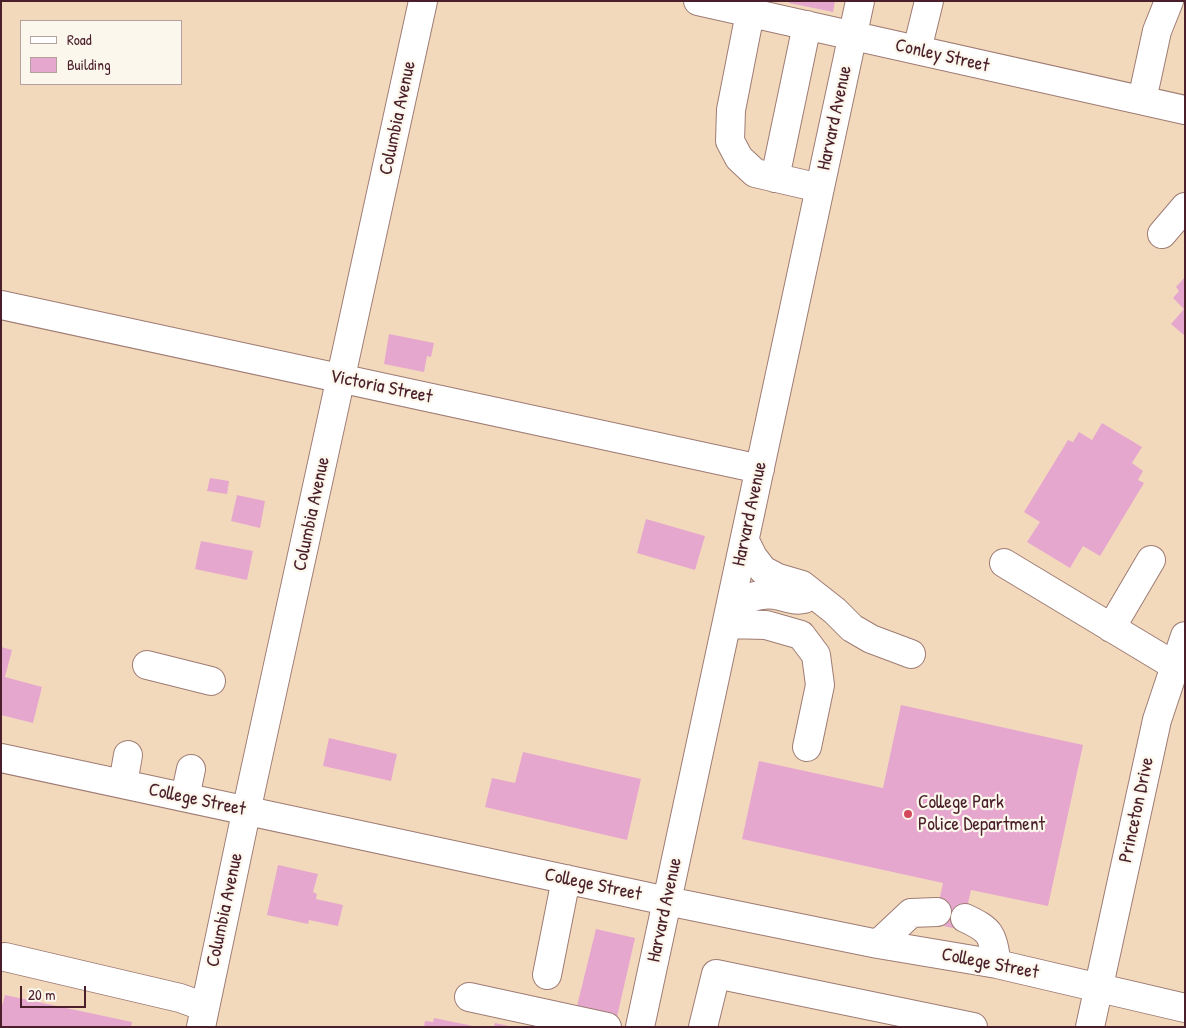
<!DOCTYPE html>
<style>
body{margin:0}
#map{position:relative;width:1186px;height:1028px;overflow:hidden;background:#f3d9bc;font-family:"Patrick Hand",sans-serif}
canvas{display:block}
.frame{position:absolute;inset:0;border:2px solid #4a1f2b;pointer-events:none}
.legend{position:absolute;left:20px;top:20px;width:162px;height:65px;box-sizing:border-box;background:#fbf7ec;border:1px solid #b4a19f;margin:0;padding:6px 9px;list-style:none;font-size:15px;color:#4a1f2b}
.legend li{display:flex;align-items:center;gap:10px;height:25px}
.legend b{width:25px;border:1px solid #b4a19f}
.scale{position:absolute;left:20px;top:986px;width:66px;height:22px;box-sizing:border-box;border:2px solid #4a1f2b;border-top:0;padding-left:6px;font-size:15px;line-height:18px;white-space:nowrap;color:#4a1f2b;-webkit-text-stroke:4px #fbf7ec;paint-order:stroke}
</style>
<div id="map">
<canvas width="1186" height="1028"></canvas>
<div class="frame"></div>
<ul class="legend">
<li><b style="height:6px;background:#fff"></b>Road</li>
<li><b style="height:14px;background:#e6a7ce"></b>Building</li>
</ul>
<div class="scale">20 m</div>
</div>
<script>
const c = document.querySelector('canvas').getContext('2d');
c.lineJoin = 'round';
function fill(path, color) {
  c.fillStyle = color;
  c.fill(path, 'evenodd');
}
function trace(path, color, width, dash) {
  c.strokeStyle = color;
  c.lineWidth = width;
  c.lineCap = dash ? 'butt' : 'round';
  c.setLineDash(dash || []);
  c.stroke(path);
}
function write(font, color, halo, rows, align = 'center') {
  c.font = font + ' "Patrick Hand",sans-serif';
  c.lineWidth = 4.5;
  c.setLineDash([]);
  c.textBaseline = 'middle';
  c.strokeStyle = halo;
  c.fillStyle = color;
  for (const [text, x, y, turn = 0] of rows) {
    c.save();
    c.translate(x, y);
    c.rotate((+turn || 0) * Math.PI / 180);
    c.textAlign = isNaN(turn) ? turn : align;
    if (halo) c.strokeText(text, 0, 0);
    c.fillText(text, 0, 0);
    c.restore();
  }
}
const building = new Path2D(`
 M 789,1 L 835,1 L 833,12 L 789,3 Z
 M 1185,277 L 1185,336 L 1171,324 L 1184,309 L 1173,298 L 1179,291 L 1176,287 Z
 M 389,334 L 434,343 L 431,357 L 427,356 L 424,372 L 384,364 Z
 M 1102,423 L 1142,447 L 1132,463 L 1143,471 L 1138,480 L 1144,483 L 1100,556 L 1083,546 L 1070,568 L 1027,542 L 1040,522 L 1024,512 L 1068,440 L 1073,442 L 1079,432 L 1092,440 Z
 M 210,478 L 229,481 L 227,494 L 207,491 Z
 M 237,495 L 265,501 L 260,528 L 231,521 Z
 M 646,519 L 705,536 L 695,570 L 637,553 Z
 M 201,541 L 253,551 L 247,580 L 195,569 Z
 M 1,647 L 12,650 L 5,677 L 42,687 L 33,723 L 1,715 Z
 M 901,705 L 1083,745 L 1048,906 L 971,890 L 962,930 L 934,924 L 943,883 L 742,839 L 759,761 L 883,788 Z
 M 329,738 L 397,754 L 391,781 L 323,766 Z
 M 523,752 L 641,779 L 627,840 L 485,807 L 492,778 L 515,783 Z
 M 278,865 L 318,874 L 313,892 L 317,894 L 316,899 L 343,905 L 338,926 L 309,920 L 308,924 L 267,915 Z
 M 596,929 L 635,938 L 617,1017 L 576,1010 Z
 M 5,995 L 132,1022 L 131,1027 L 1,1027 L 1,1009 Z
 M 434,1018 L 473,1026 L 473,1027 L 424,1027 L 425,1021 L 433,1022 Z
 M 495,1023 L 509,1026 L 509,1027 L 494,1027 Z`);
const minor = new Path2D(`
 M 698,1 L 1185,110
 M 750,13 L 731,110 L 730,141 L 739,158 L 755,173 L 820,188
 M 917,50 L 929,1
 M 1142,100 L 1157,31 L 1169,1
 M 775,178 L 807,25
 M 1162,234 L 1185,207
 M 1,305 L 760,469
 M 745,541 L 753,557 L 763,570 L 778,578 L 802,585 L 835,611 L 852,628 L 871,639 L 911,654
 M 1004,563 L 1175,666
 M 730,608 C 745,598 762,591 780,596 C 788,598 796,601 804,599
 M 727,624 L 766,625 L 801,635 L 816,655 L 820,685 L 807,747
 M 1111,628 L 1151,560
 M 147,665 L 211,681
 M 1,758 L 667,901 L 878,944 L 997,964 L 1185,1008
 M 123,784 L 128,755
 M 185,797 L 191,769
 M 965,918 C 993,931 992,935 997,964
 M 878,944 L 911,913 L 937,912
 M 5,957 L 180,998 L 205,1007
 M 547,975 L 566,879
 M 469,997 L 607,1027
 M 201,1027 L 251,789 L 423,1
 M 640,1027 L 860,1
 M 703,1027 L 716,974 L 973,1027
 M 1090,1027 L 1157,720 L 1185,636`);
const markers = [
 [908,814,5,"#d1495b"]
];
const streetNames = [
 ["Conley Street",942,56,13],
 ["Columbia Avenue",398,118,-78],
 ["Harvard Avenue",835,118,-78],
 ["Victoria Street",381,387,12],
 ["Columbia Avenue",312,514,-78],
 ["Harvard Avenue",750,514,-78],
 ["College Street",197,800,12],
 ["Princeton Drive",1137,810,-78],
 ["College Street",593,885,12],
 ["Columbia Avenue",225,910,-78],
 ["Harvard Avenue",665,910,-78],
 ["College Street",990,964,11]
];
const poiNames = [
 ["College Park",918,803],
 ["Police Department",918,825]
];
fill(building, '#e6a7ce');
trace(minor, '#9e7c74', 30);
trace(minor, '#fff', 28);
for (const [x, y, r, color] of markers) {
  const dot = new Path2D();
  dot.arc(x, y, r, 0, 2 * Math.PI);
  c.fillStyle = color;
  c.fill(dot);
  trace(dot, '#fbf7ec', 2);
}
write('19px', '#4a1f2b', '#fbf7ec', streetNames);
write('19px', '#4a1f2b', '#fbf7ec', poiNames, 'left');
</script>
